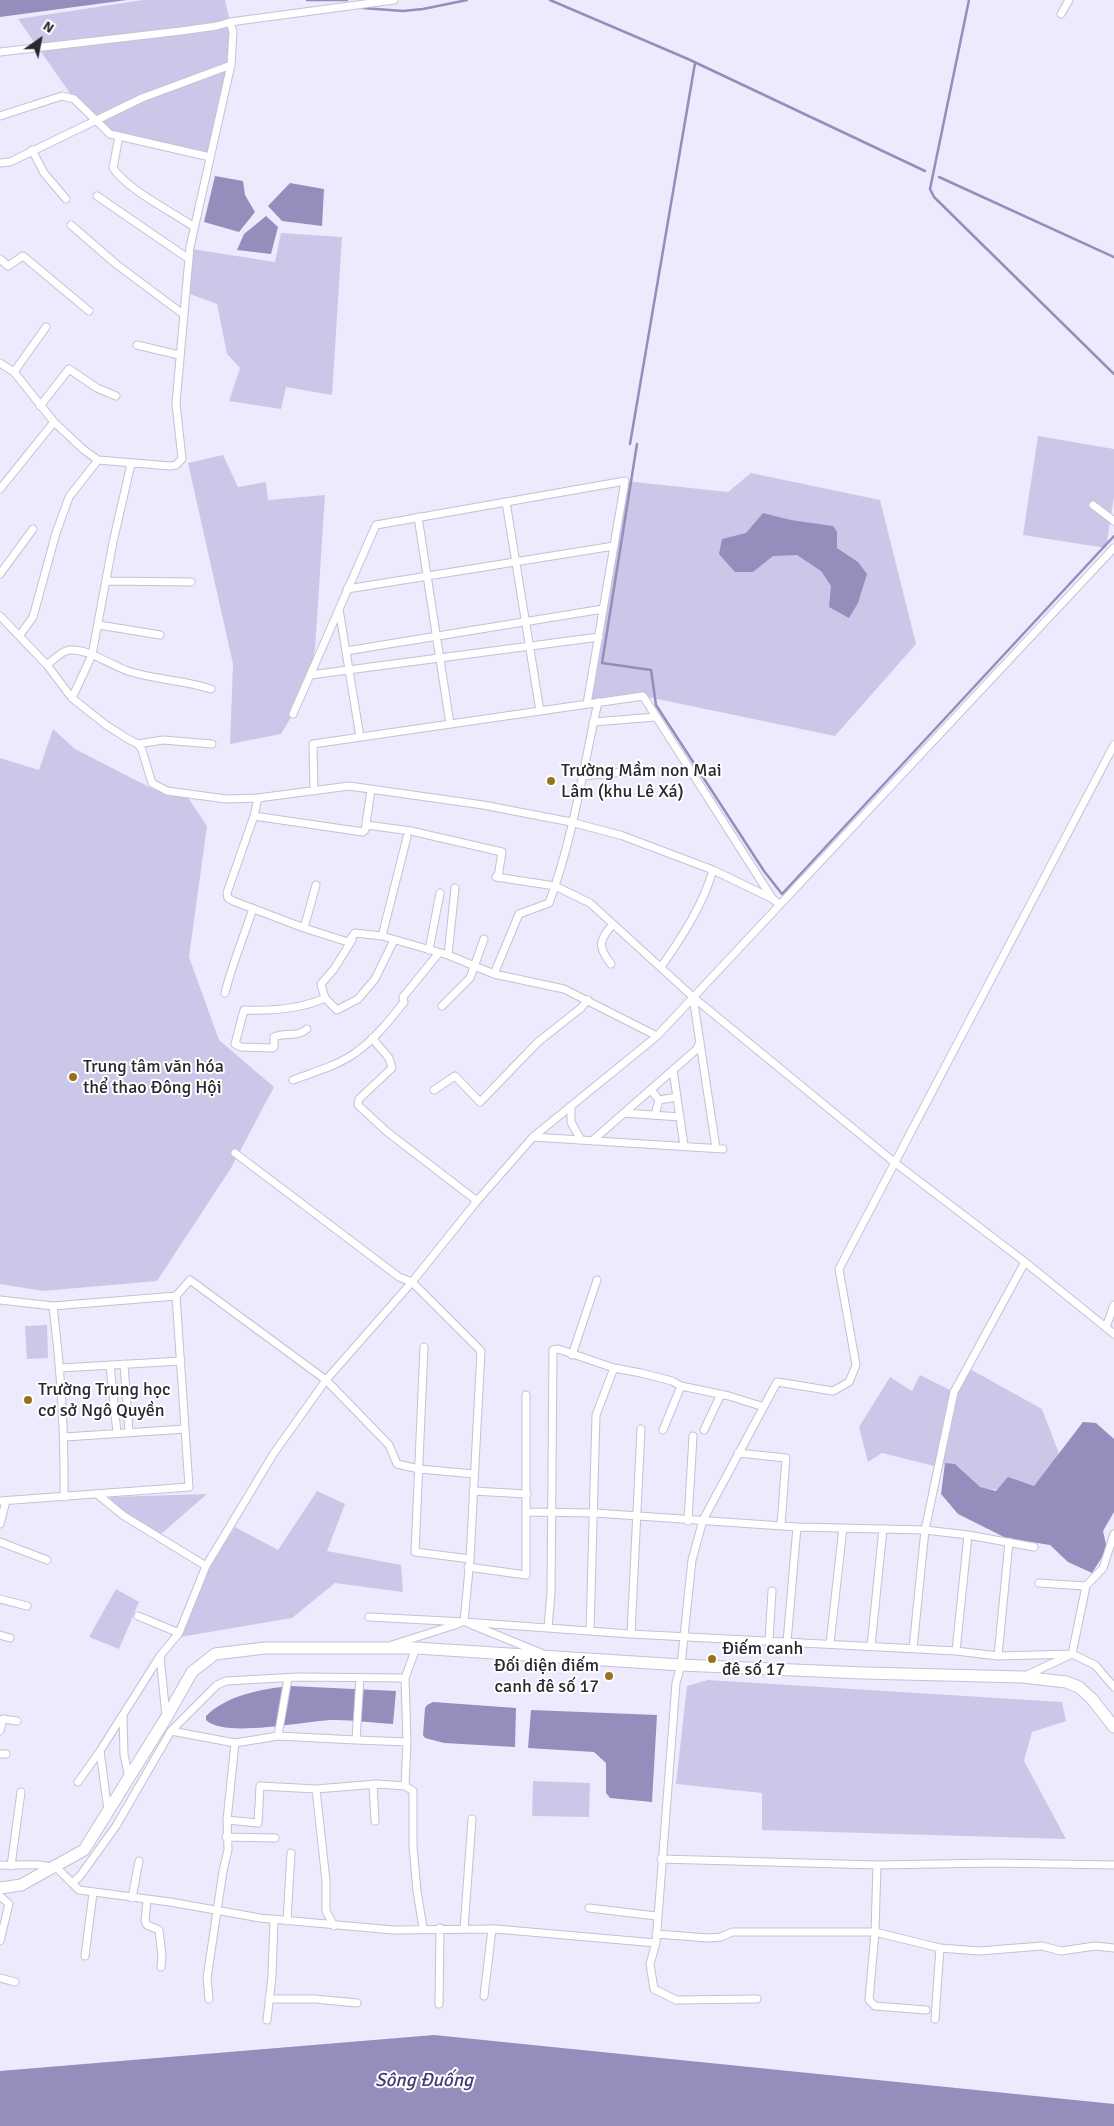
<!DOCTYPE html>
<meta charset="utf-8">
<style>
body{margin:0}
#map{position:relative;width:1114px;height:2126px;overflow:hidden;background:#edeafe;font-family:Signika,sans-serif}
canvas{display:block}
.north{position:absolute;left:15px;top:15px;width:50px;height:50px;-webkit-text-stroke:4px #fff;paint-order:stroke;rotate:33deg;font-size:14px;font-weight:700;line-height:20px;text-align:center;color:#29282f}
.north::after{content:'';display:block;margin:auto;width:18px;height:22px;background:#29282f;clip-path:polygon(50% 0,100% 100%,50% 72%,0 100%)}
</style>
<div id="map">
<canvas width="1114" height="2126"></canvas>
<div class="north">N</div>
</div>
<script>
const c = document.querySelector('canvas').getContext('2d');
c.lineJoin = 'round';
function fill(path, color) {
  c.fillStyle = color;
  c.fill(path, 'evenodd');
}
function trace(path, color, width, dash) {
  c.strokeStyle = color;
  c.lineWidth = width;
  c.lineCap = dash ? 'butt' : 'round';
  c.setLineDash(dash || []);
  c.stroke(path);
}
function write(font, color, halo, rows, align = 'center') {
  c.font = font + ' Signika,sans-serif';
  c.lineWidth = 4;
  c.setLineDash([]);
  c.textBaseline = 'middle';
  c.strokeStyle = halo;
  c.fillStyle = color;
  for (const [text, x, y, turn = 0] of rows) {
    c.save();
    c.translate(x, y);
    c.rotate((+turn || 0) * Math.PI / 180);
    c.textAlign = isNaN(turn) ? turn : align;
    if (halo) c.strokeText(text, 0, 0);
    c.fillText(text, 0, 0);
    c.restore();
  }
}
const green = new Path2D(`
 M 143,0 L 225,0 L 230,22 L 231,65 L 210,157 L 119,136 L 74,99 L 18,19 Z
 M 281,233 L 342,237 L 332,395 L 286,387 L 281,409 L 229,401 L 240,368 L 227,354 L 217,304 L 187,293 L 192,249 L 275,262 Z
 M 1038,436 L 1114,449 L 1114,497 L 1106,548 L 1023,535 Z
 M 223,455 L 238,487 L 266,482 L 268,500 L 325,495 L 315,649 L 310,675 L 293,714 L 281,734 L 230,744 L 233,664 L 188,463 Z
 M 751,473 L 880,500 L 916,644 L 835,736 L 643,696 L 587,704 L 625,481 L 728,492 Z
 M 53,729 L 75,749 L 157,791 L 185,793 L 207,826 L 189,957 L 219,1040 L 274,1087 L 231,1168 L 157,1281 L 43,1291 L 0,1284 L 0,758 L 39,770 Z
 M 47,1325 L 48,1358 L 27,1359 L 25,1326 Z
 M 968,1368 L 1042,1409 L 1060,1456 L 1034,1486 C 1017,1488 1000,1492 983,1488 C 966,1484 961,1454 938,1467 L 882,1453 L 868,1462 L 859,1427 L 890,1377 L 912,1391 L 920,1375 L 954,1392 Z
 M 317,1491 L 345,1504 L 327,1551 L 401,1565 L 403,1592 L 335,1583 L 292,1618 L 180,1637 L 208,1569 L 235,1527 L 278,1550 Z
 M 207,1494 L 160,1535 C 147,1527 114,1511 110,1497 Z
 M 116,1589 L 139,1602 L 119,1649 L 89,1637 Z
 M 708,1680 L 1062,1702 L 1066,1721 L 1032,1732 L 1024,1761 L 1066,1839 L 762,1830 L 762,1793 L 676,1784 L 687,1686 Z
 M 533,1781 L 590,1783 L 589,1817 L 532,1816 Z`);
const water = new Path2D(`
 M 0,0 L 127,0 L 0,17 Z
 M 215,176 L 243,181 L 245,195 L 255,212 L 239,232 L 204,222 Z
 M 290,183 L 324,189 L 322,226 L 282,221 L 268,206 Z
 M 266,216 L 278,227 L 271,254 L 237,250 L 244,234 Z
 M 763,513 L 791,520 L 833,526 L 837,532 L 837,548 L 858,562 L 867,574 L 858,603 L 849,618 L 829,607 L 831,586 L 821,571 L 797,555 L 773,556 L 753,572 L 735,572 L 719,554 L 722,539 L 746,533 Z
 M 1083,1422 L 1096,1423 L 1114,1439 L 1114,1512 L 1103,1531 L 1107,1549 L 1092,1573 L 1068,1562 L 1050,1545 L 1006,1538 L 958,1514 L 941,1494 L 945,1463 L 955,1464 L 980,1487 L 996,1491 L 1008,1477 L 1034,1486 Z
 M 290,1686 L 396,1691 L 393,1724 C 374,1723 355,1720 335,1720 C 307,1720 226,1739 206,1720 L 206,1716 C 227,1695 262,1689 290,1686 Z
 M 433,1702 L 516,1708 L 515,1747 L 444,1743 L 425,1738 L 423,1735 L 425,1708 L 427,1705 Z
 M 531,1710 L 657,1715 L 652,1802 L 610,1798 L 606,1793 L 606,1763 L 594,1752 L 528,1748 Z
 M 434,2035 L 1114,2104 L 1114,2126 L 0,2126 L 0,2071 Z`);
const stream = new Path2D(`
 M 307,0 L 347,0
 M 550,0 L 688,59 L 925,171
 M 969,0 L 930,189 L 934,197 L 1114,374
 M 363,8 L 403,11 L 423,9 L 467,0
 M 939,177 L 1114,257
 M 630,444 L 695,63
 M 637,444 L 602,663 L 651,670 L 656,705 L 764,871 L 782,894 L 1114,536`);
const minor = new Path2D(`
 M 1061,14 L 1069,0
 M 230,22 L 394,0
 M 0,52 L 181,31 L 217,26 L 230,22 L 233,32 L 231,65 L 190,247 L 176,403 L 182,459 L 176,465 L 170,466 L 98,460 L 84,450 L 54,422 L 14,372 L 0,363
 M 0,116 L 62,96 L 74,99 L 110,134 L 210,157
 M 119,136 L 113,168 C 129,191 171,211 194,227
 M 32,150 L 44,173 L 66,199
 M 0,163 L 10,162 L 142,98 L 231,65
 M 97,196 L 189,259
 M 71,225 L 116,264 L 183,314
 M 0,259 L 8,266 L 23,256 L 89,311
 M 137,345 L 179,355
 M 14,372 L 46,327
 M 40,406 L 69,369 L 97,388 L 116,396
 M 0,489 L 54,422
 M 506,502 L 540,711
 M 1093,505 L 1114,521
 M 418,517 L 450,724
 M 0,574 L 33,529
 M 107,581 L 191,582
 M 347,589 L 614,546
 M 339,609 L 360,737
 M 0,616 L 47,665 L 72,698 L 106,725 L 128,739 L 138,744 L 163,740 L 212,744
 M 99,625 L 160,635
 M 20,635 L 33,617 L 56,533 L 69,497 L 98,460
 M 346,651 L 603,609
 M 47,665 C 52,661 60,653 66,651 C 83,645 112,666 128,671 C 155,680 184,680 211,689
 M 310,675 L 599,637
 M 72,698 L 92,655 L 113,542 L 131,464
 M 293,714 L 376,525 L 625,481 L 587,704
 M 593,722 L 656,717
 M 138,744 L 142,750 L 152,783 L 167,791 L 226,799 L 258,798 L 349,786 L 483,805 L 571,822 L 623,836 L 713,870 L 773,899 L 780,905
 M 582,776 L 635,771
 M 314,791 L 313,744 L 643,696 L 772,898
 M 258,798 L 254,816 L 227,893 L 228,898 L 233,901 L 304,928 L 348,942 L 355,933 L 382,936 L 448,955 L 494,974 L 564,989 L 657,1036
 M 254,816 L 363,832 L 365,830 L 371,790
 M 366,825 L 411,831 L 502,852 L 498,877
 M 496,877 L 555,886 L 590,903 L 693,997 L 894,1162 L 1025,1262 L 1114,1334
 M 304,928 L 316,885
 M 382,936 L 407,837
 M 352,940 L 334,969 L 321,984 L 325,998 L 337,1010 L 358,999 L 375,979 L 394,940
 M 429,950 L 440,893
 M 448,955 L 455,888
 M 611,964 C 597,946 599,940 613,924
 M 661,967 C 682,937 703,905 713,870
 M 494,974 L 519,914 L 549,903 C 573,839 583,769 598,702
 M 225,993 C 232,964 244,937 253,908
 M 693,997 L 716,1148
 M 442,1006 L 470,978 L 484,939
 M 307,1029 C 297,1038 285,1032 274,1037 L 274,1047 L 272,1048 L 241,1047 L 235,1044 L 244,1010 C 270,1011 301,1009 325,998
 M 372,1038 L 389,1058 L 392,1068 L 359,1099 L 358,1105 L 386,1131 L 477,1201
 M 673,1070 L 684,1146
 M 293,1080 C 314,1072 337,1066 355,1053 C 374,1040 390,1020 404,1002 L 403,997 L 438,954
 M 434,1090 L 455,1076 L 480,1102 L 538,1042 L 581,1008 L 588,1000
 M 651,1090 L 659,1100 L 677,1097
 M 571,1107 L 571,1122 L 581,1140
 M 624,1113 L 680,1117
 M 655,1115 L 659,1100
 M 533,1137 L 723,1149
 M 592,1141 L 697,1049 L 700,1041
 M 235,1153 L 399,1277 L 412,1282 L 481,1351 L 470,1559 L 464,1622
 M 176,1296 L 190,1280 L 326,1380 L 389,1445 L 397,1464 L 419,1469 L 474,1474
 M 0,1300 L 53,1306 L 176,1296 L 189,1487 L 0,1501
 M 53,1306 C 61,1370 65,1432 64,1497
 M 1106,1327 L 1114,1305
 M 424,1347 L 415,1552 L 470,1559
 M 572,1355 L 597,1280
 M 124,1364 L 129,1432
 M 110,1365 L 117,1433
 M 61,1368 L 181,1361
 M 663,1430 L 681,1386
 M 704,1430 L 721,1394
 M 65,1437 L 185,1429
 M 738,1453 L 786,1458 L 781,1525
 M 473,1491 L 527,1494
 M 97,1494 L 124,1516 L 206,1566
 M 527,1512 L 595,1513 L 797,1527 L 925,1530 L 968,1535 L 1034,1547
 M 688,1521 L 693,1436
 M 0,1524 L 6,1501
 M 0,1542 L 47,1560
 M 468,1567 L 526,1575 L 526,1395
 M 1039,1583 L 1086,1586
 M 0,1599 L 27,1606
 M 138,1616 L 179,1633
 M 369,1617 L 464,1622 L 631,1634 L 956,1651 L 998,1656 L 1072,1654 L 1095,1665 L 1114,1687
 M 470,1624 L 541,1653
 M 548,1628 L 551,1593 L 553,1350 L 558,1349 L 614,1368 L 641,1373 L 672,1381 L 681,1386 L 729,1396 L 764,1407
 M 590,1631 L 596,1415 L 614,1368
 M 631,1634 L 641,1429
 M 0,1635 L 10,1638
 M 769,1641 L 772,1591
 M 787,1642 L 797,1527
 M 830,1643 L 843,1528
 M 392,1645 L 458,1624
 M 871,1646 L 883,1529
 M 416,1648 L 405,1678 L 407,1742 L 405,1786 L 413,1791 L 413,1846 L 417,1891 L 423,1928
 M 913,1648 L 925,1530 L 954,1392 L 1025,1262
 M 956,1651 L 968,1535
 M 998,1656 L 1009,1542
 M 1025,1676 L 1072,1654 L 1086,1586 L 1103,1568 L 1114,1534
 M 360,1678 L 356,1740 L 407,1742
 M 123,1716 L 124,1755 L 129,1777
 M 166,1716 L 160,1656 L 179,1633 L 206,1566 L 274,1453 L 326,1380 L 412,1282 L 477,1201 L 533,1137 L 657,1036 L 1114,548
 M 0,1731 L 3,1719 L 17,1721
 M 171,1731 L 235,1743 L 278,1736 L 356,1740
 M 278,1736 L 288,1678
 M 0,1754 L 6,1754
 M 78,1782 L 100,1751
 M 373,1784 L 375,1821
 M 316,1789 L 326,1881 L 326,1911 L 334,1926
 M 108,1811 L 100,1751 L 160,1656
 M 227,1820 L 258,1823 L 260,1786 L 316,1789 L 377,1784 L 405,1786
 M 226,1837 L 275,1838
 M 661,1859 L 877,1865 L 994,1863 L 1114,1865
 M 0,1865 C 18,1866 37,1862 54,1868
 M 877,1865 L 875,1932 L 869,2000 L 875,2006 L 926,2010
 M 11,1866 L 21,1792
 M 56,1867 L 79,1890 L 170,1902 L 260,1918 L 393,1930 L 496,1929 L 656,1943
 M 72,1883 L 80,1876 L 116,1826 L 171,1731 L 217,1685 L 226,1681 L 298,1677 L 405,1678
 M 0,1896 L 9,1904 L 0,1941
 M 132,1898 L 139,1861
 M 147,1900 L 145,1921 L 147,1925 L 159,1930 L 162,1956 L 161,1967
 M 589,1908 L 656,1916
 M 287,1921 L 291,1853
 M 464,1929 L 472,1819
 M 656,1934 L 708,1938 L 721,1937 L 732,1932 L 875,1932 L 940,1948 L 979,1951 L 1042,1946 L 1061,1951 L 1095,1946 L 1114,1948
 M 85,1956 L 93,1893
 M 0,1978 L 15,1982
 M 484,1996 L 492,1929
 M 209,1999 L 207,1978 L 223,1871 L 228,1850 L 227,1820 L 235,1743
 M 269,1999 L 315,1999 L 357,2003
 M 757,1999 L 676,2000 L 654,1989 L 650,1964 L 656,1943 L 676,1683 L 681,1665 L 692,1560 L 703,1520 L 777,1382 L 833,1391 L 849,1382 L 856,1365 L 839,1269 L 1114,745
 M 439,2004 L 440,1928
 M 935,2019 L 940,1948
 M 267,2020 L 272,1977 L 274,1919`);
const primary = new Path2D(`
 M 0,1888 L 21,1885 L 84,1850 L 166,1718 L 192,1672 L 215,1654 L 265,1648 L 416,1648 L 681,1665 L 862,1673 L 1023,1677 L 1066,1682 L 1079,1687 L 1092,1699 L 1114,1727`);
const markers = [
 [551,781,5,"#98711c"],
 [73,1077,5,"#98711c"],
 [28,1400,5,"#98711c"],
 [712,1659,5,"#98711c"],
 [609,1676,5,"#98711c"]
];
const poiNames = [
 ["Trường Mầm non Mai",561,771],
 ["Lâm (khu Lê Xá)",561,792],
 ["Trung tâm văn hóa",83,1067],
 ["thể thao Đông Hội",83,1088],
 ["Trường Trung học",38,1390],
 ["cơ sở Ngô Quyền",38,1411],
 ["Điếm canh",722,1649],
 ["đê số 17",722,1670],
 ["Đối diện điếm",599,1666,"right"],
 ["canh đê số 17",599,1687,"right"]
];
const waterNames = [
 ["Sông Đuống",424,2081]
];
fill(green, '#ccc7e9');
fill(water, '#958dbc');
trace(stream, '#958dbc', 2.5);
trace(minor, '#c4c1d5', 9);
trace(primary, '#c4c1d5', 13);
trace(minor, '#fff', 7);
trace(primary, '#fff', 11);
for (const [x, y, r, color] of markers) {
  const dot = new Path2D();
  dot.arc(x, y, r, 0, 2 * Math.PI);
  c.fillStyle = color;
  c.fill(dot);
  trace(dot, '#fff', 2);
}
write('18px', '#29282f', '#fff', poiNames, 'left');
write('italic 19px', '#473976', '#fff', waterNames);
</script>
